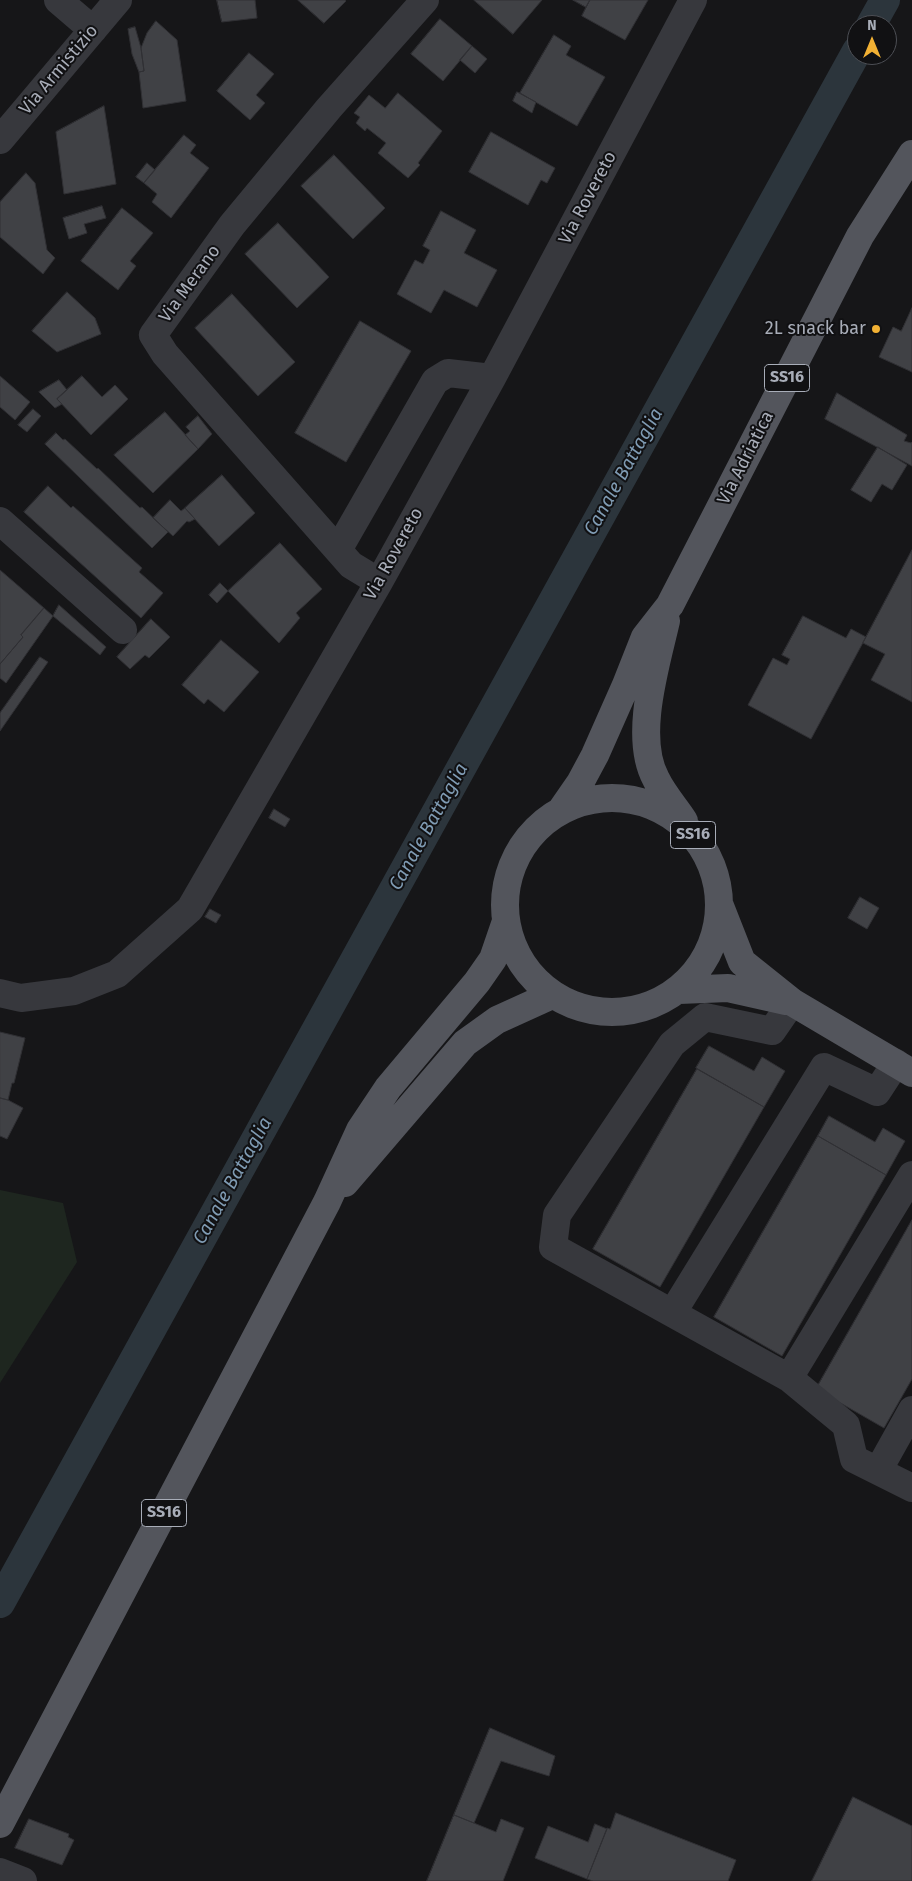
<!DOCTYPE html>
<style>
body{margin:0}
#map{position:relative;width:912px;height:1881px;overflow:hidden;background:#161618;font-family:"Fira Sans",sans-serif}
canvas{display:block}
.north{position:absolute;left:847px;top:15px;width:50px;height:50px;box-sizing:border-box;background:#111113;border:1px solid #4d4f55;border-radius:50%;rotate:0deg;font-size:14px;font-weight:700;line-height:20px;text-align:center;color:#a8adb8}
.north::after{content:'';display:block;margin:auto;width:18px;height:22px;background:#f2b134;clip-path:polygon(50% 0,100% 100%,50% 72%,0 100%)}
</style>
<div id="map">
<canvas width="912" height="1881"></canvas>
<div class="north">N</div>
</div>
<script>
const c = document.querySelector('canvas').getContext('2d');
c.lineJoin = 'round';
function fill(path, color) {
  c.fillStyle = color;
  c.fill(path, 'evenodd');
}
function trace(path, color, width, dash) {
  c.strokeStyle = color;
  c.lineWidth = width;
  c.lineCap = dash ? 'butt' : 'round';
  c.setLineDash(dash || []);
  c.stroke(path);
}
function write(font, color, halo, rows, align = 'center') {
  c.font = font + ' "Fira Sans",sans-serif';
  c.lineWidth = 4;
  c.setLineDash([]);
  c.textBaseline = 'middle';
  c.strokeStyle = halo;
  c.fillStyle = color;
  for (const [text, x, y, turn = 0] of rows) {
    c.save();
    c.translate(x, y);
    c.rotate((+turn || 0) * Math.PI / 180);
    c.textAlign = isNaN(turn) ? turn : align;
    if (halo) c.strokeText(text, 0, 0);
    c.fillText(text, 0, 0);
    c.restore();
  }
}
const green = new Path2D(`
 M 0,1190 L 63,1203 L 77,1262 L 0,1383 Z`);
const canal = new Path2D(`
 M 871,25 L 885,0
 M 0,1603 L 857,51`);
const building = new Path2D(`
 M 217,0 L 255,0 L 257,18 L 222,22 Z
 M 298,0 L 345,0 L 346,1 L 324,23 Z
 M 474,0 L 542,0 L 513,34 Z
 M 573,0 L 590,0 L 586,7 Z
 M 590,0 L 648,0 L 625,40 L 582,16 Z
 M 440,19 L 472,46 L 443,81 L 411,54 Z
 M 156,21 L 177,40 L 186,101 L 143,108 L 139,72 L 144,71 L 141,48 L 147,33 Z
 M 135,27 L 141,48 L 144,71 L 139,72 L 132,54 L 128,29 Z
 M 554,35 L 571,46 L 566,55 L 605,77 L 577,126 L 520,93 Z
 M 472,46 L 487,59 L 475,73 L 460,60 Z
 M 249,53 L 274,74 L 256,95 L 265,103 L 250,120 L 217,91 Z
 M 517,92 L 536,102 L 532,113 L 513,101 Z
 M 398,93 L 442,131 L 418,163 L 420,165 L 408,178 L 378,153 L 386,143 L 367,128 L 365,131 L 356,123 L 360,117 L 354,113 L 369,95 L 385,108 Z
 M 104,106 L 116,184 L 64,194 L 56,132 Z
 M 491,132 L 555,168 L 547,183 L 541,180 L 528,205 L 469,172 Z
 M 184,135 L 196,145 L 190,153 L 209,168 L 171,218 L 152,202 L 157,194 L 144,183 Z
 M 334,155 L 385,208 L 353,239 L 301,186 Z
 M 147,163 L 155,170 L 144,183 L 136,177 Z
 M 26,173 L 35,183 L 47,250 L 55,258 L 43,274 L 0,237 L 0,202 Z
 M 102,206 L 106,218 L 84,224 L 87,233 L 69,239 L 63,218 Z
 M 122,208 L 153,233 L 130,261 L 136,266 L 118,290 L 81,261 Z
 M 441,211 L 476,230 L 464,253 L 497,270 L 477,307 L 444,290 L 431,313 L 397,294 L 415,260 L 423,264 L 430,250 L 423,246 Z
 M 278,223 L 329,277 L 297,308 L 245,254 Z
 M 67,292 L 95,318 L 101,334 L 57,352 L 32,331 Z
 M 232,294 L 295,362 L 258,396 L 195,328 Z
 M 912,308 L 912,372 L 879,357 L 893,327 L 901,331 Z
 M 360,321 L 411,351 L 346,462 L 295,433 Z
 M 0,376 L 30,402 L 15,420 L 0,407 Z
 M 82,376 L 102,397 L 115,385 L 128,399 L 91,435 L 57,399 Z
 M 59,380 L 67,390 L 57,399 L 62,404 L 55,408 L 39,392 Z
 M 837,393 L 907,435 L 904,441 L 911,443 L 912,442 L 912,466 L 825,419 Z
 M 33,409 L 41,416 L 27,432 L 18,425 Z
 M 165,412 L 198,449 L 153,493 L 114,455 Z
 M 198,416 L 212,434 L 198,449 L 185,435 L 190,431 L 186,427 Z
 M 56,433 L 63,440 L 65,439 L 97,469 L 98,468 L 140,508 L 142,507 L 168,532 L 152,548 L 45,444 Z
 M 878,447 L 907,465 L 892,490 L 882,484 L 871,502 L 851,490 Z
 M 222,475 L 255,513 L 219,546 L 185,508 Z
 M 48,486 L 71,508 L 73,506 L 142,568 L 139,572 L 163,593 L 141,618 L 24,512 Z
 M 170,500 L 181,511 L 185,508 L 195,519 L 189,522 L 187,521 L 173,536 L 153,518 Z
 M 280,543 L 322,589 L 296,613 L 300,618 L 279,643 L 228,591 Z
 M 912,550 L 912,702 L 871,680 L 885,654 L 863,643 Z
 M 0,570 L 44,608 L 21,635 L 23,637 L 0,664 Z
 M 220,583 L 228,591 L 217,603 L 209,595 Z
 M 59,605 L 106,647 L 100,655 L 53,616 Z
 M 44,608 L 53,616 L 6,683 L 0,678 L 0,664 L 23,637 L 21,635 Z
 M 803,616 L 846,638 L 851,629 L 866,637 L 811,739 L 748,705 L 773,658 L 787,665 L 790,659 L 782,655 Z
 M 151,619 L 170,637 L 149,658 L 145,655 L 130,669 L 117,657 Z
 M 221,640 L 259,672 L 224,712 L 208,699 L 204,704 L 182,685 Z
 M 40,657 L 48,662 L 0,731 L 0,713 Z
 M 274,809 L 290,819 L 285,827 L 269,818 Z
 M 860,897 L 879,908 L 867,929 L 848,918 Z
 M 210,909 L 221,915 L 216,923 L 205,917 Z
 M 0,1032 L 25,1038 L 14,1083 L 12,1083 L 8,1100 L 0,1098 Z
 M 709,1046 L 754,1071 L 762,1057 L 785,1071 L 764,1107 L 696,1068 Z
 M 697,1069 L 764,1107 L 660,1287 L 593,1249 Z
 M 0,1098 L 8,1100 L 23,1108 L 7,1139 L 0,1136 Z
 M 829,1116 L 875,1142 L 883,1128 L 905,1141 L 886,1175 L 818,1136 Z
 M 818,1136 L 886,1175 L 782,1356 L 714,1317 Z
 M 912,1220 L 912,1379 L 884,1428 L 816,1389 Z
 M 490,1728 L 555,1756 L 549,1776 L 501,1761 L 474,1823 L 454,1815 Z
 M 853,1797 L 912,1826 L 912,1881 L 812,1881 Z
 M 616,1813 L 736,1860 L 728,1881 L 593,1881 L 587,1879 L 607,1828 L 610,1829 Z
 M 454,1815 L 496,1832 L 501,1819 L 524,1828 L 503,1881 L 427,1881 Z
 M 29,1819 L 69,1834 L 68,1837 L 74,1840 L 62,1865 L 15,1848 Z
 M 595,1824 L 607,1829 L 587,1879 L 535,1858 L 548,1826 L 588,1842 Z`);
const minor = new Path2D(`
 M 58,0 L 93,30
 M 0,140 L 118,0
 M 0,521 L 123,630
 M 338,550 L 435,381 L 448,373 L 492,378
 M 379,582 L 351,565 L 165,354 L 153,335 L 232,225 L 329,108 L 425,0
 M 0,993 L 21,998 L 74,991 L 117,974 L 190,909 L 379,582 L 492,378 L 693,0
 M 792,1002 L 772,1031 L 705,1017 L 672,1044 L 557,1215 L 553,1247 L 789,1378 L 846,1425 L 854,1459 L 912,1488
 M 673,1312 L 824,1067 L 877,1092 L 896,1063
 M 789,1378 L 912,1175
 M 878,1471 L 912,1410
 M 0,1872 L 23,1881`);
const major = new Path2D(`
 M 666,621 C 656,665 633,737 656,779 C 663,794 675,807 684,821
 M505 905a107 107 0 1 1 214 0a107 107 0 1 1-214 0Z
 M 562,809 L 580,783 L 595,755 L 626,685 L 645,637 L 670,605 L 860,236 L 912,154
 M 720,906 L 742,962 L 792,1002 L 912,1073
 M 679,990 L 728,988 L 786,1001
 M 345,1183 L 465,1043 L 497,1020 L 552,995
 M 0,1824 L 327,1202 L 360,1130 L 388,1088 L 477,982 L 493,959 L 505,924`);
const markers = [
 [876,329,5,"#f2b134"]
];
const shields = [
 [787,378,45],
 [693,835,45],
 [164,1513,45]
];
const shieldNames = [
 ["SS16",787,378],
 ["SS16",693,835],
 ["SS16",164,1513]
];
const streetNames = [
 ["Via Armistizio",59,70,-50],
 ["Via Rovereto",588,198,-62],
 ["Via Merano",190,284,-54],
 ["Via Adriatica",746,458,-63],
 ["Via Rovereto",394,554,-61]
];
const poiNames = [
 ["2L snack bar",866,329]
];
const waterNames = [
 ["Canale Battaglia",624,472,-61],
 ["Canale Battaglia",429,827,-61],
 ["Canale Battaglia",233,1181,-61]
];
fill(green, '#1e261f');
trace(canal, '#2c353c', 30);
fill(building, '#404145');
trace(building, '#303034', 1);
trace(minor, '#37383d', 28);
trace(major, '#53555c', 28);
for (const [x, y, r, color] of markers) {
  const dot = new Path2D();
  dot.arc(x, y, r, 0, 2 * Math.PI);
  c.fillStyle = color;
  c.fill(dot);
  trace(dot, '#111113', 2);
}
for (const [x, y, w] of shields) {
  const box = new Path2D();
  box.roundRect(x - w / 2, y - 13.5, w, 27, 4);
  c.fillStyle = '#111113';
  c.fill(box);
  trace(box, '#a8adb8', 1);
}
write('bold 16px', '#a8adb8', null, shieldNames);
write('18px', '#a8adb8', '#111113', streetNames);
write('18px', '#a8adb8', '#111113', poiNames, 'right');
write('italic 19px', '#7f9bb3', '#111113', waterNames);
</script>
